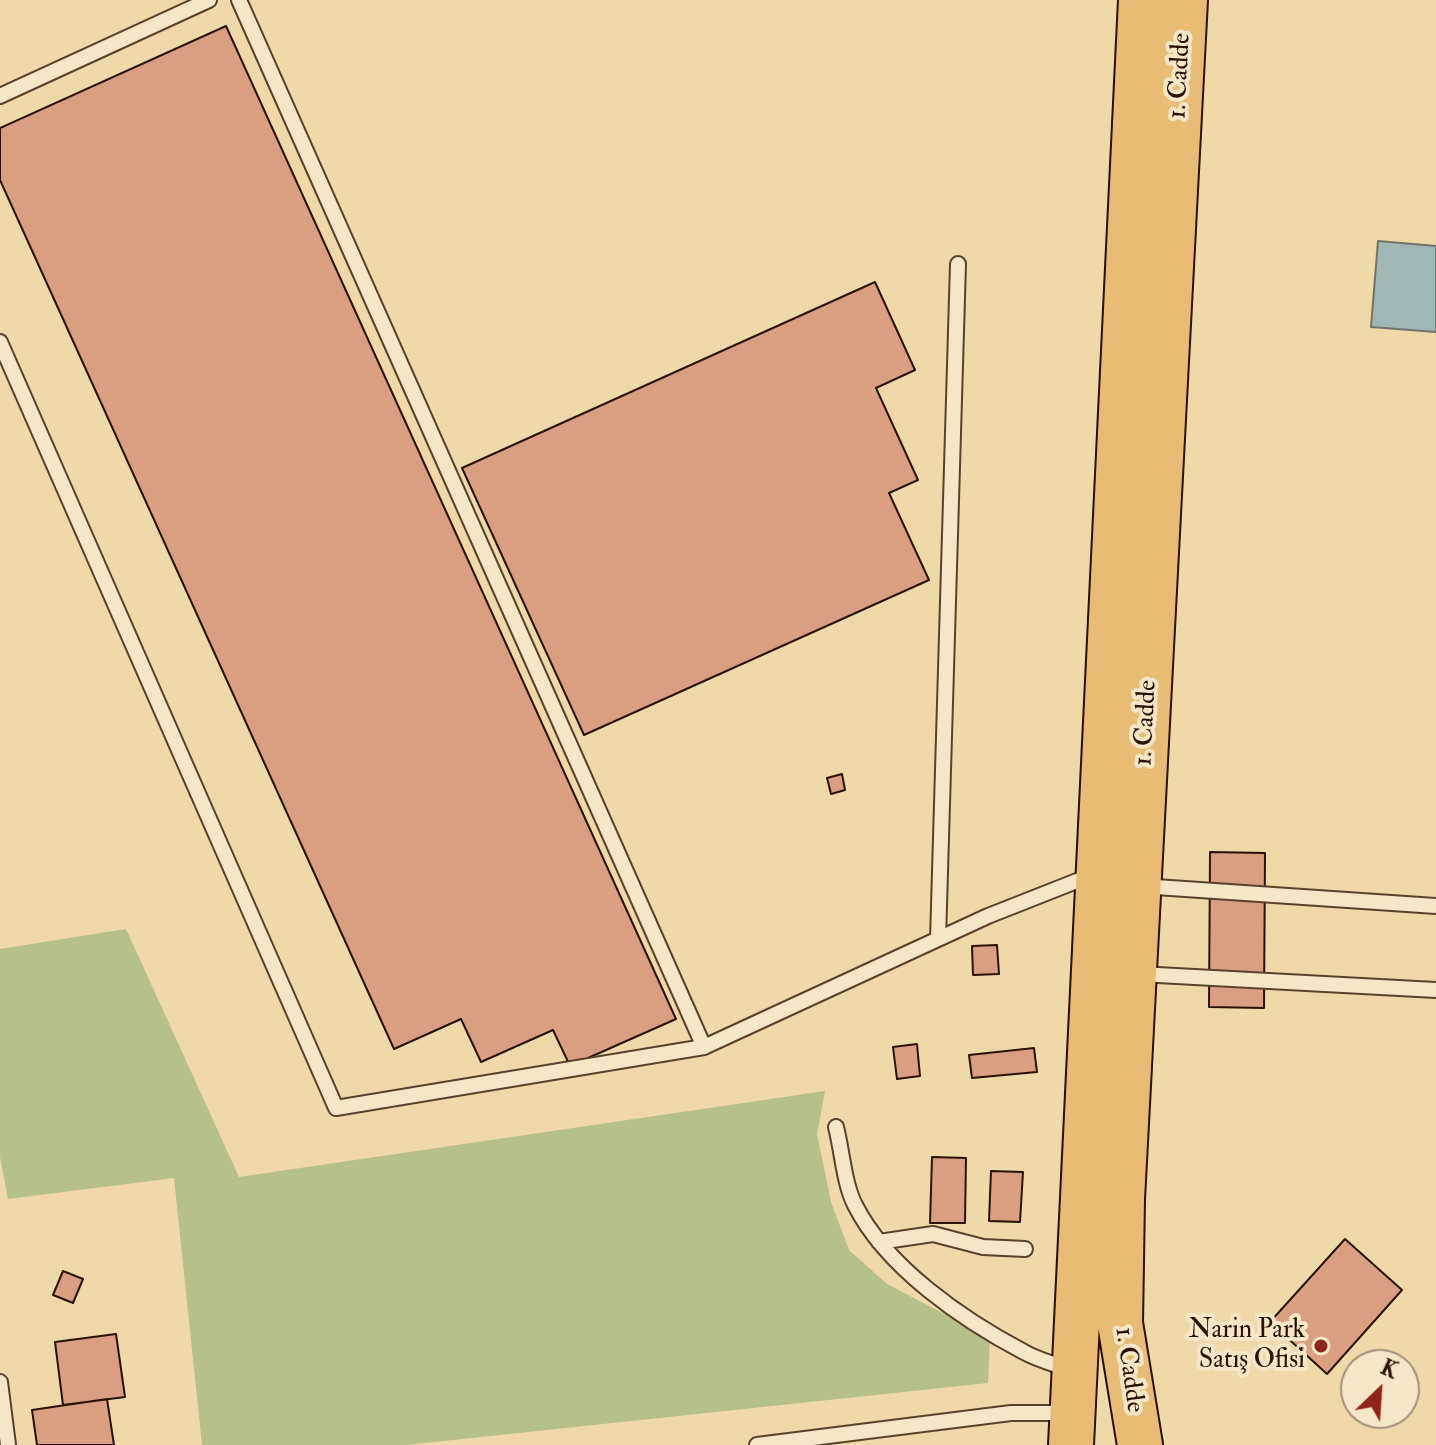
<!DOCTYPE html>
<meta charset="utf-8">
<style>
body{margin:0}
#map{position:relative;width:1436px;height:1445px;overflow:hidden;background:#efd9a8;font-family:"IM FELL Double Pica",serif}
canvas{display:block}
.north{position:absolute;left:1340px;top:1349px;width:80px;height:80px;box-sizing:border-box;background:#f5e6c6;border:2px solid #a39077;border-radius:50%;rotate:25deg;font-size:22px;font-weight:700;line-height:32px;text-align:center;color:#291000}
.north::after{content:'';display:block;margin:auto;width:28px;height:36px;background:#8f2418;clip-path:polygon(50% 0,100% 100%,50% 72%,0 100%)}
</style>
<div id="map">
<canvas width="1436" height="1445"></canvas>
<div class="north">K</div>
</div>
<script>
const c = document.querySelector('canvas').getContext('2d');
c.lineJoin = 'round';
function fill(path, color) {
  c.fillStyle = color;
  c.fill(path, 'evenodd');
}
function trace(path, color, width, dash) {
  c.strokeStyle = color;
  c.lineWidth = width;
  c.lineCap = dash ? 'butt' : 'round';
  c.setLineDash(dash || []);
  c.stroke(path);
}
function write(font, color, halo, rows, align = 'center') {
  c.font = font + ' "IM FELL Double Pica",serif';
  c.lineWidth = 8;
  c.setLineDash([]);
  c.textBaseline = 'middle';
  c.strokeStyle = halo;
  c.fillStyle = color;
  for (const [text, x, y, turn = 0] of rows) {
    c.save();
    c.translate(x, y);
    c.rotate((+turn || 0) * Math.PI / 180);
    c.textAlign = isNaN(turn) ? turn : align;
    if (halo) c.strokeText(text, 0, 0);
    c.fillText(text, 0, 0);
    c.restore();
  }
}
const green = new Path2D(`
 M 126,929 L 239,1177 L 825,1091 L 817,1134 L 831,1202 L 849,1250 L 887,1284 L 990,1338 L 988,1383 L 406,1445 L 202,1445 L 174,1178 L 8,1199 L 0,1157 L 0,949 Z`);
const water = new Path2D(`
 M 1378,241 L 1436,246 L 1436,332 L 1371,327 Z`);
const building = new Path2D(`
 M 226,26 L 676,1019 L 570,1066 L 553,1030 L 481,1062 L 461,1019 L 394,1049 L 0,180 L 0,128 Z
 M 875,282 L 915,370 L 876,388 L 918,480 L 889,493 L 929,580 L 584,735 L 462,468 Z
 M 842,774 L 845,790 L 831,794 L 827,778 Z
 M 1210,852 L 1265,853 L 1264,1008 L 1209,1007 Z
 M 997,945 L 999,974 L 973,975 L 972,946 Z
 M 917,1044 L 920,1076 L 897,1079 L 893,1047 Z
 M 1034,1048 L 1037,1072 L 972,1078 L 969,1055 Z
 M 932,1157 L 966,1158 L 965,1223 L 930,1223 Z
 M 991,1171 L 1023,1172 L 1020,1222 L 989,1221 Z
 M 1345,1239 L 1402,1290 L 1327,1374 L 1270,1322 Z
 M 63,1271 L 83,1279 L 73,1303 L 53,1295 Z
 M 116,1334 L 125,1397 L 63,1405 L 55,1342 Z
 M 107,1399 L 114,1445 L 37,1445 L 32,1410 Z`);
const lane = new Path2D(`
 M 239,0 L 704,1047
 M 0,96 L 209,0
 M 0,342 L 336,1108 L 704,1047 L 988,916 L 1092,875
 M 1141,886 L 1436,906
 M 938,939 L 958,264
 M 1139,974 L 1436,990
 M 836,1127 C 842,1150 844,1184 855,1205 C 886,1267 963,1320 1024,1352 C 1038,1360 1055,1364 1070,1370
 M 879,1242 L 933,1234 L 983,1247 L 1025,1249
 M 0,1382 L 8,1445
 M 757,1445 L 1011,1413 L 1068,1413`);
const primary = new Path2D(`
 M 1071,1445 L 1141,0
 M 1140,1445 L 1120,1323 L 1122,1199 L 1185,0`);
const markers = [
 [1321,1346,8,"#8f2418"]
];
const streetNames = [
 ["1. Cadde",1181,76,-87],
 ["1. Cadde",1147,723,-87],
 ["1. Cadde",1128,1370,82]
];
const poiNames = [
 ["Narin Park",1305,1331],
 ["Satış Ofisi",1305,1361]
];
fill(green, '#b6c089');
fill(water, '#a0b7b5');
trace(water, '#70746d', 2);
fill(building, '#da9f80');
trace(building, '#291000', 2);
trace(lane, '#5a422a', 18);
trace(primary, '#291000', 48);
trace(lane, '#f5e6c6', 14);
trace(primary, '#e8bc74', 44);
for (const [x, y, r, color] of markers) {
  const dot = new Path2D();
  dot.arc(x, y, r, 0, 2 * Math.PI);
  c.fillStyle = color;
  c.fill(dot);
  trace(dot, '#f5e6c6', 3);
}
write('26px', '#291000', '#f5e6c6', streetNames);
write('26px', '#291000', '#f5e6c6', poiNames, 'right');
</script>
